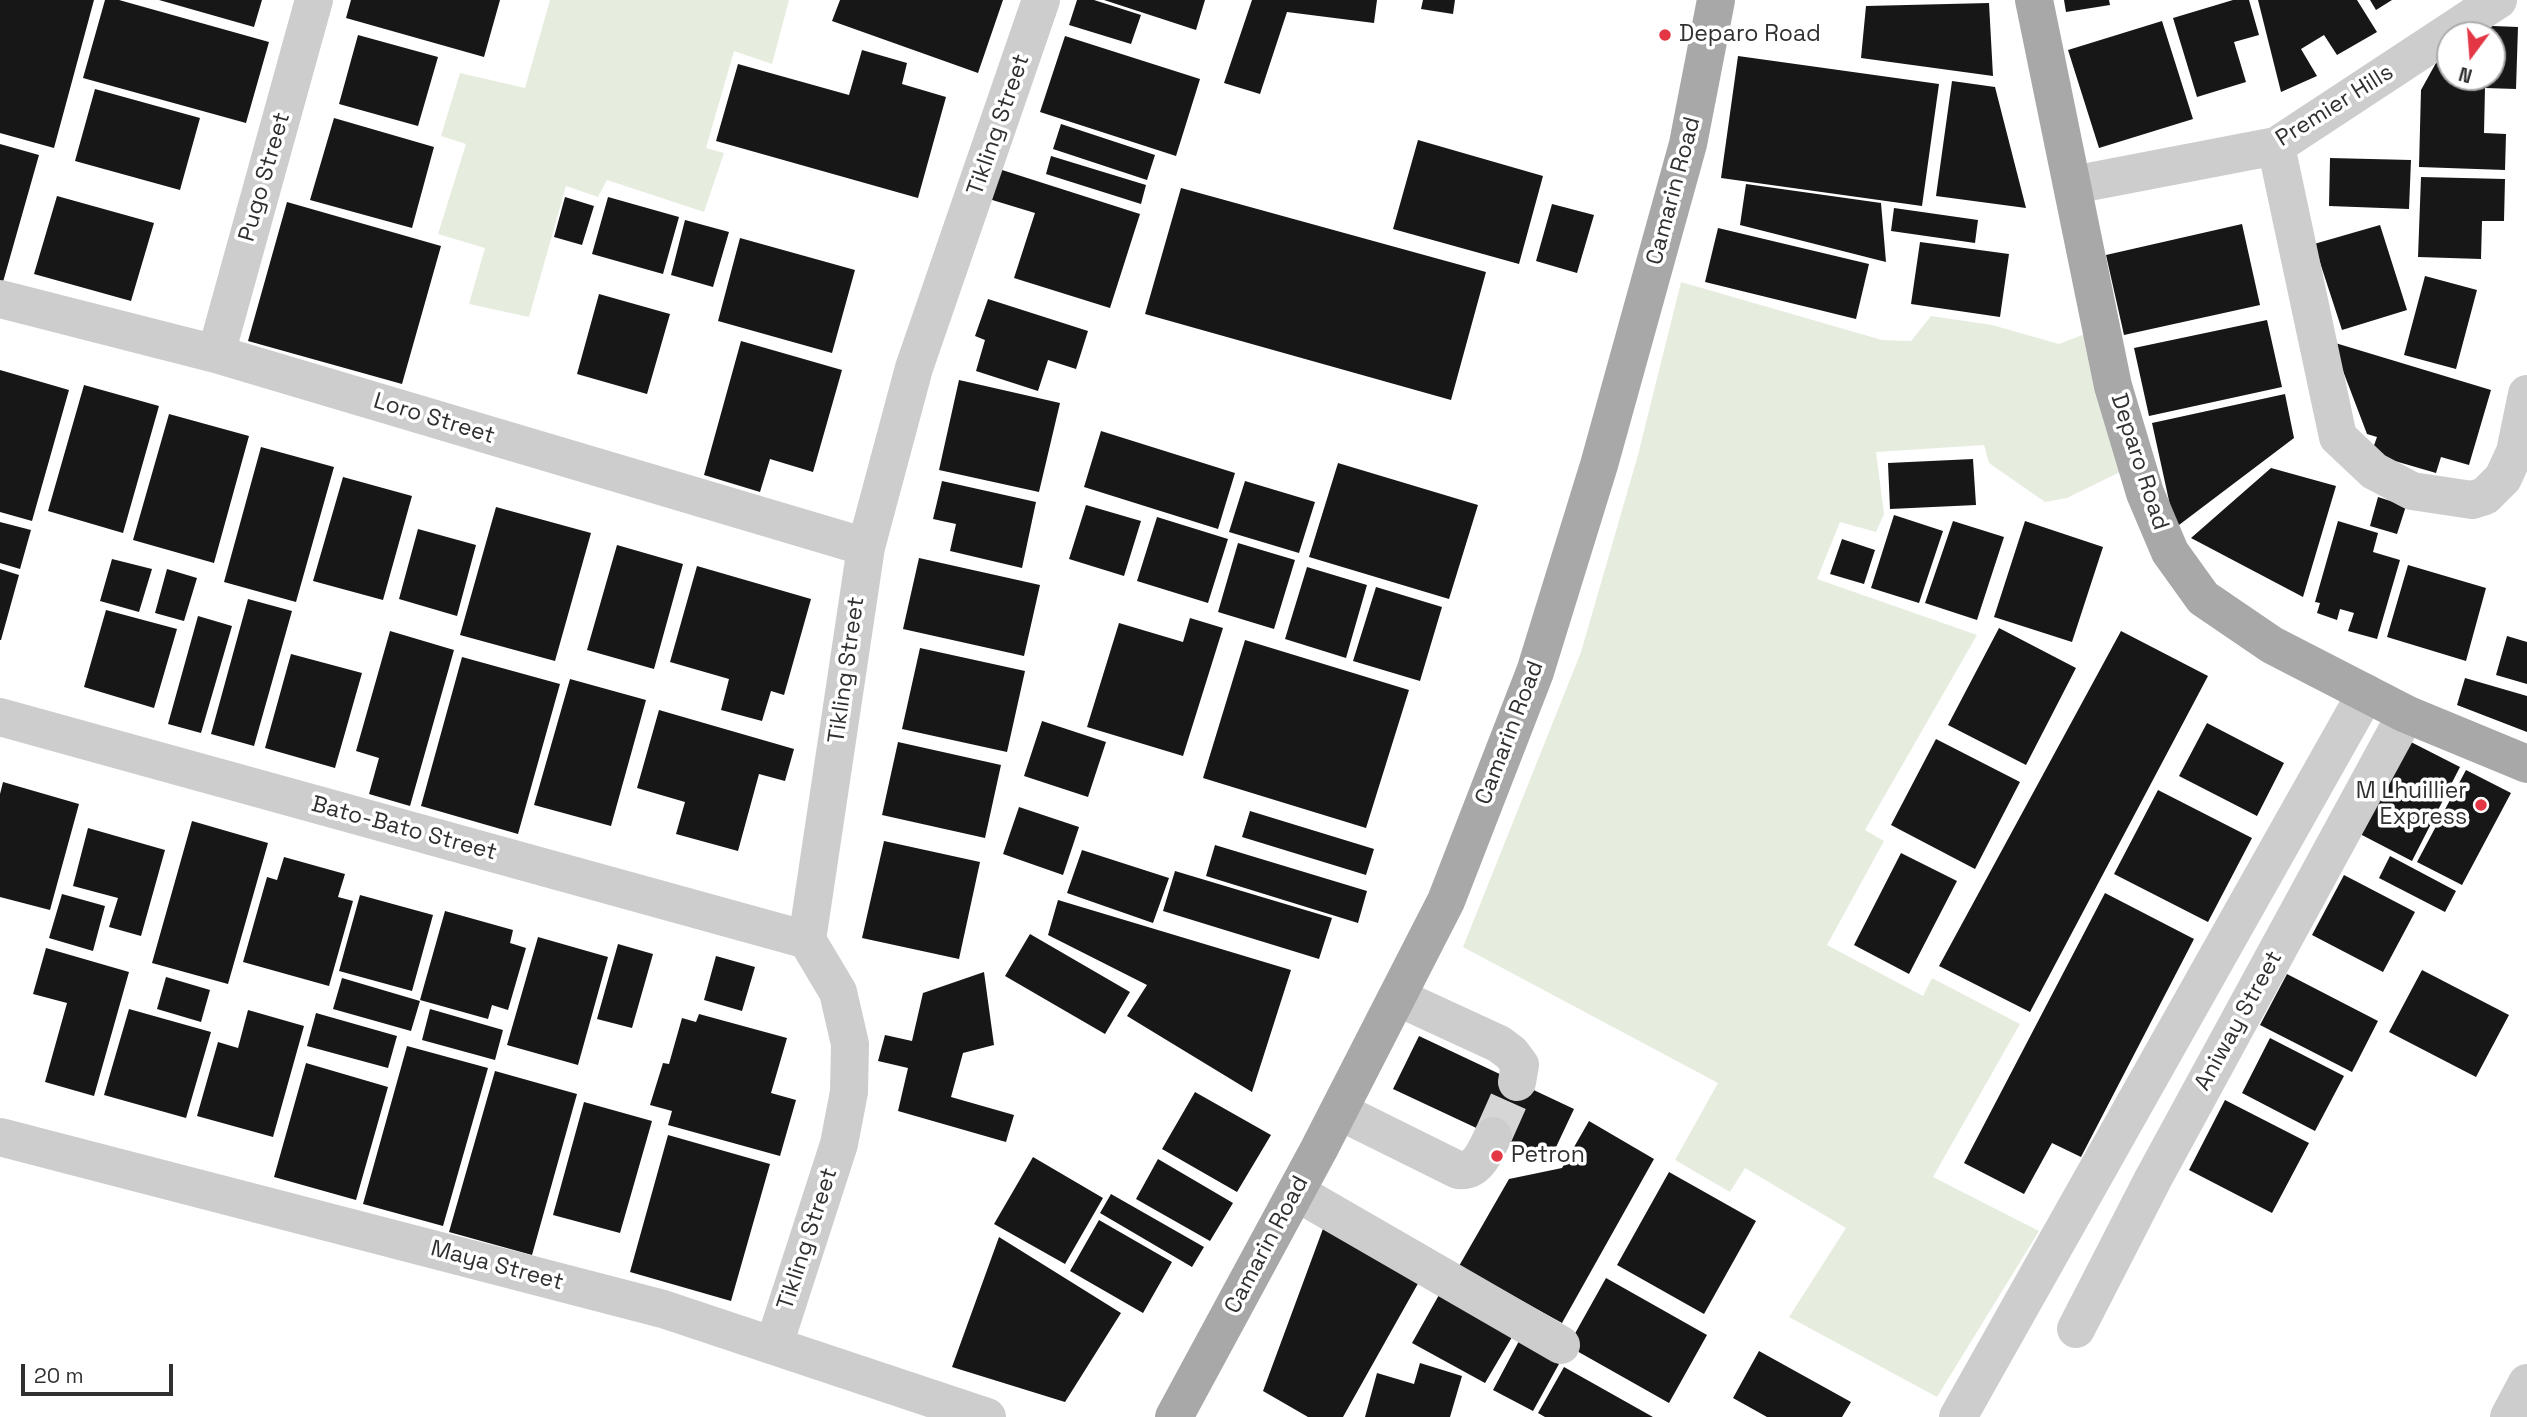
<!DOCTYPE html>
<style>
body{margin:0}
#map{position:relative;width:2527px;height:1417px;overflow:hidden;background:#fff;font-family:"Space Grotesk",sans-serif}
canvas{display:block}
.north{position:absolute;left:2436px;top:21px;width:70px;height:70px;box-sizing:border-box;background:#fff;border:2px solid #acacac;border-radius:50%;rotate:196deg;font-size:19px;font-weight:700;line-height:28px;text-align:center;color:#303030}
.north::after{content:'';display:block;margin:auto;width:24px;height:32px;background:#e33746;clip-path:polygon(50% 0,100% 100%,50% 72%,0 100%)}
.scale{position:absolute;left:21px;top:1364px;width:152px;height:32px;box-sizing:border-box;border:4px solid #303030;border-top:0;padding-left:9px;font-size:21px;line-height:24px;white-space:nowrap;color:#303030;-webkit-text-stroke:5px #fff;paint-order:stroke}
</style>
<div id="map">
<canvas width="2527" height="1417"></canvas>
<div class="north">N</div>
<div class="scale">20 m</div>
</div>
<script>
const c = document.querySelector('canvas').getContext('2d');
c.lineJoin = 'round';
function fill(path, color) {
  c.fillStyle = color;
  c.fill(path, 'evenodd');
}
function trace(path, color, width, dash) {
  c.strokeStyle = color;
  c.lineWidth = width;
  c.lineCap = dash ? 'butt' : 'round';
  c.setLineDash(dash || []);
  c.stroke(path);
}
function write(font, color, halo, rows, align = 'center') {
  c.font = font + ' "Space Grotesk",sans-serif';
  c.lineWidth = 7;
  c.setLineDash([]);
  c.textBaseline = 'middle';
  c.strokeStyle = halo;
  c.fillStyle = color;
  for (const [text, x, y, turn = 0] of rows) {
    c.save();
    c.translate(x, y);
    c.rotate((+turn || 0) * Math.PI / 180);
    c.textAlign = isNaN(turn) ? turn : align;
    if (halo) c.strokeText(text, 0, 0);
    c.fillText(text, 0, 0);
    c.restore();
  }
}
const green = new Path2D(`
 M 550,0 L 789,0 L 772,64 L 734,51 L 706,148 L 724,153 L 704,212 L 607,180 L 598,197 L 566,186 L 529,317 L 469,304 L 485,248 L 438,234 L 466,144 L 441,136 L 460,73 L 525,88 Z
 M 1681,282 L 1882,340 L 1911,341 L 1931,316 L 1992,325 L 2059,344 L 2085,334 L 2122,471 L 2067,498 L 2045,502 L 1989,463 L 1984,445 L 1876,452 L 1884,514 L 1876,532 L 1840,522 L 1817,579 L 1977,635 L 1865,830 L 1884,841 L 1827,945 L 1923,996 L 1932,978 L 2020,1024 L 1933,1177 L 2039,1231 L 1937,1397 L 1789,1317 L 1846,1228 L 1745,1168 L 1730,1192 L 1675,1160 L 1718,1083 L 1463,947 L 1581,652 L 1638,455 Z`);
const building = new Path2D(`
 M 0,0 L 94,0 L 54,148 L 0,133 Z
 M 105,0 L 119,0 L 269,42 L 246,123 L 83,78 Z
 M 159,0 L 262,0 L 254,27 Z
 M 351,0 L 500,0 L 484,57 L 346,18 Z
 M 840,0 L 1003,0 L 978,73 L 832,21 Z
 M 1077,0 L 1094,0 L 1141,15 L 1131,44 L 1069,25 Z
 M 1104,0 L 1205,0 L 1196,30 Z
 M 1252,0 L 1377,0 L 1374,23 L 1287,12 L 1260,94 L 1224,83 Z
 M 1423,0 L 1455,0 L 1453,14 L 1421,9 Z
 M 2064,0 L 2109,0 L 2110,5 L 2066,12 Z
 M 2233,0 L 2249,0 L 2259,35 L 2234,42 L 2246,82 L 2197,97 L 2173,18 Z
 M 2258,0 L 2357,0 L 2377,32 L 2337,55 L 2324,35 L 2301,49 L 2317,76 L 2281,92 Z
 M 2370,0 L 2392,0 L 2376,10 Z
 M 1989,3 L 1993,76 L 1861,58 L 1866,6 Z
 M 2162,21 L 2193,119 L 2099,148 L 2068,50 Z
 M 2469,25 L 2518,27 L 2516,89 L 2485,88 L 2484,133 L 2506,134 L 2505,170 L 2419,167 L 2421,90 L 2447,43 L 2450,40 L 2450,77 L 2492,77 L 2492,35 L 2457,35 Z
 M 358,35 L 438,57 L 418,126 L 339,104 Z
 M 1065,36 L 1200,79 L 1176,156 L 1040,112 Z
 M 862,50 L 907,63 L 902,84 L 946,97 L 918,198 L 716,141 L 738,64 L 849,95 Z
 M 1738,56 L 1939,84 L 1922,206 L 1721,178 Z
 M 1952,81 L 1995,87 L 2026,208 L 1936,196 Z
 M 95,89 L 200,118 L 180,190 L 75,161 Z
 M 334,118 L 434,147 L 412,228 L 310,200 Z
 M 1061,124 L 1155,155 L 1147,180 L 1053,149 Z
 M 1418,140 L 1543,176 L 1519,264 L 1393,229 Z
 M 0,144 L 39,155 L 3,282 L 0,281 Z
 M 1051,156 L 1146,185 L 1141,204 L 1046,174 Z
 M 2330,158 L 2411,160 L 2409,209 L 2329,206 Z
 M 999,169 L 1140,214 L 1110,308 L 1014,278 L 1035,213 L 989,199 Z
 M 2421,177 L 2505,179 L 2504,221 L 2482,221 L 2481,259 L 2418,257 Z
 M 1746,184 L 1881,203 L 1886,262 L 1740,225 Z
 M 1181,188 L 1486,272 L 1451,400 L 1145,314 Z
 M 57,196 L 154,223 L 131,301 L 34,274 Z
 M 565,197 L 594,206 L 582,245 L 554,237 Z
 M 608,197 L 679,217 L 663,274 L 592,254 Z
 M 287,202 L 441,246 L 402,384 L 248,341 Z
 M 1552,204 L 1594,215 L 1577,273 L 1536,261 Z
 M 1894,208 L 1978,220 L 1975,243 L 1891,231 Z
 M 685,220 L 729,232 L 713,287 L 671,275 Z
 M 2242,224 L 2260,305 L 2124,335 L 2106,255 Z
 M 2380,225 L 2407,310 L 2342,330 L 2314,244 Z
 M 1718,228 L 1869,264 L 1856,319 L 1705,282 Z
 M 740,238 L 855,270 L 832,353 L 718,321 Z
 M 1920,242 L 2009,254 L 2000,317 L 1911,304 Z
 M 2425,276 L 2477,290 L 2456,369 L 2404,355 Z
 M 599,294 L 670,314 L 647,394 L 577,374 Z
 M 988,299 L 1088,331 L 1076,369 L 1048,360 L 1038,391 L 976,371 L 985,340 L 975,336 Z
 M 2267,320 L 2282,387 L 2149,416 L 2134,348 Z
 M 741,341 L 842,370 L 813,472 L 770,459 L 760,492 L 704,475 Z
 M 2332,342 L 2491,390 L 2469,465 L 2441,457 L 2436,473 L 2371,454 L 2377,437 L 2367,434 Z
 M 0,370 L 69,390 L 32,521 L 0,512 Z
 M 959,380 L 1060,403 L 1039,492 L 939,470 Z
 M 84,385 L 159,406 L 123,533 L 48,511 Z
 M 2285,394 L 2294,438 L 2175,528 L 2152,423 Z
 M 169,414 L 249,436 L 214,563 L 133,540 Z
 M 1101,431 L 1235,473 L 1218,529 L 1084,487 Z
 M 261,447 L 334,467 L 296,602 L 224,582 Z
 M 1973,459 L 1976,505 L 1890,509 L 1888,463 Z
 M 1338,463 L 1478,505 L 1449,599 L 1309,557 Z
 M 2271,468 L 2336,486 L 2303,597 L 2191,538 Z
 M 343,477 L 412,496 L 383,600 L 313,581 Z
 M 942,481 L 1036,502 L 1022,568 L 950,551 L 956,524 L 933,519 Z
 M 1245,481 L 1315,502 L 1299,553 L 1229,532 Z
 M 2378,497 L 2406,506 L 2397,534 L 2370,526 Z
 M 1086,505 L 1141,521 L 1124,576 L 1069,559 Z
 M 496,507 L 591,533 L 555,661 L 460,635 Z
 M 1894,515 L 1943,531 L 1919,603 L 1871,588 Z
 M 1157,517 L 1228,539 L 1208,603 L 1137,581 Z
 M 1953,521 L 2004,537 L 1977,620 L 1925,603 Z
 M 2025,521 L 2103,547 L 2072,642 L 1994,617 Z
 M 2338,521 L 2378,533 L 2373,552 L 2400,560 L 2377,639 L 2348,631 L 2354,613 L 2340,609 L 2337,620 L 2317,613 L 2320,603 L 2315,602 Z
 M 0,522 L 31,530 L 20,569 L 0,563 Z
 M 418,529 L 476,545 L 457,616 L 399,599 Z
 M 1842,539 L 1875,550 L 1864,584 L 1830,574 Z
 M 1238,543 L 1295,560 L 1274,629 L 1218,612 Z
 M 617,545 L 683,564 L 654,669 L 587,650 Z
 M 919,558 L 1040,585 L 1024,656 L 903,629 Z
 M 112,559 L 152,569 L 139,612 L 100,601 Z
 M 2408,565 L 2486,588 L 2466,661 L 2387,637 Z
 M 697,566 L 811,599 L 784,695 L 771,691 L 762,721 L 721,710 L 729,679 L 670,662 Z
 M 1307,567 L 1367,585 L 1346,658 L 1285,639 Z
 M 0,569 L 19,575 L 1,640 L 0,640 Z
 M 167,569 L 197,578 L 184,621 L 155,613 Z
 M 1376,587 L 1442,607 L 1420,681 L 1353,661 Z
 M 248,599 L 292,611 L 254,746 L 211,734 Z
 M 106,610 L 177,629 L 154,708 L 84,687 Z
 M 198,616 L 232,626 L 201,733 L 168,724 Z
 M 1190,618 L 1223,628 L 1183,756 L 1087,727 L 1119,623 L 1183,642 Z
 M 1999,628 L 2076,668 L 2026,765 L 1948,725 Z
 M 390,631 L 454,650 L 410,806 L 369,794 L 379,758 L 356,751 Z
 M 2121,631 L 2208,676 L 2030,1012 L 1939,966 Z
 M 2507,636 L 2527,642 L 2527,684 L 2496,675 Z
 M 1245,640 L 1409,690 L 1366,828 L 1203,778 Z
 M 920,648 L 1025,671 L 1007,752 L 902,729 Z
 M 291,654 L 362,673 L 335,768 L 265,748 Z
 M 462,657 L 560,684 L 518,834 L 421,806 Z
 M 2465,678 L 2527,696 L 2527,732 L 2457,705 Z
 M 570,679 L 646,700 L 611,826 L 534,805 Z
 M 659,710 L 794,749 L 785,781 L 759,774 L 738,851 L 676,834 L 685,802 L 637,788 Z
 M 1042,721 L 1106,742 L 1088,797 L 1024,776 Z
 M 2207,723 L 2284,763 L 2257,816 L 2179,776 Z
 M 1936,739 L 2020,782 L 1975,869 L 1891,825 Z
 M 2407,740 L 2460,767 L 2412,861 L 2358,833 Z
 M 898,742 L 1001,765 L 985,838 L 882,815 Z
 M 2466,770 L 2511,793 L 2462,885 L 2417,862 Z
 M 3,782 L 79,804 L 50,910 L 0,897 L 0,794 Z
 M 2158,790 L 2252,838 L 2208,922 L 2114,874 Z
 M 1019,807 L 1079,827 L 1063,875 L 1003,854 Z
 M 1250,811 L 1374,849 L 1366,875 L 1242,837 Z
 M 192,821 L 268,843 L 228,984 L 152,963 Z
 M 88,828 L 165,850 L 141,936 L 109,927 L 118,898 L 73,886 Z
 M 884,841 L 980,862 L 959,959 L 862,938 Z
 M 1215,845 L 1367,891 L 1358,923 L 1206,876 Z
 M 1082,850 L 1169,878 L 1153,923 L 1067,893 Z
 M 1901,853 L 1957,881 L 1909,974 L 1854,945 Z
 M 2390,856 L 2456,891 L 2445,912 L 2379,878 Z
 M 284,857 L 345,874 L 338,897 L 353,901 L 329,986 L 243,962 L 267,877 L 277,880 Z
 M 1175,871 L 1332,918 L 1319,959 L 1163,911 Z
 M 2344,875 L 2415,912 L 2383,972 L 2312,935 Z
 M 2105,893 L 2194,939 L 2081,1157 L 2052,1143 L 2024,1194 L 1964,1163 Z
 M 62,894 L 105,906 L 93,951 L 49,938 Z
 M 360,895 L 433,915 L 412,991 L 339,971 Z
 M 1058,900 L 1291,970 L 1252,1092 L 1127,1016 L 1147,985 L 1048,935 Z
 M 445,911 L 513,930 L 510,943 L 526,948 L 508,1010 L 492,1005 L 488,1019 L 420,1000 Z
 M 1030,934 L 1130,992 L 1105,1034 L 1005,976 Z
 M 538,937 L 608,957 L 578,1065 L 507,1045 Z
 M 618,944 L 653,954 L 632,1028 L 597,1019 Z
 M 46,948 L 129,972 L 94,1096 L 45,1082 L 67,1003 L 33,994 Z
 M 716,956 L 755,967 L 742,1011 L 704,1000 Z
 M 2422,970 L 2509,1015 L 2476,1077 L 2389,1032 Z
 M 984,972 L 994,1045 L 963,1053 L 951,1097 L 1014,1115 L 1006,1142 L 898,1111 L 908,1068 L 878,1061 L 885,1035 L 912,1041 L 923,993 Z
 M 2287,974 L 2378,1021 L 2352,1072 L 2260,1025 Z
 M 166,977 L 210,990 L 201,1022 L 157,1009 Z
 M 342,978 L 420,1001 L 411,1031 L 333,1009 Z
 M 129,1009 L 211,1032 L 186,1118 L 104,1095 Z
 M 430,1009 L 503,1030 L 495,1060 L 422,1040 Z
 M 248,1010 L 304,1026 L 273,1137 L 197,1116 L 218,1042 L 238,1048 Z
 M 316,1013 L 397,1036 L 388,1068 L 307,1046 Z
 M 699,1014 L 787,1038 L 771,1093 L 796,1100 L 780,1156 L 668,1125 L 672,1111 L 650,1105 L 663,1063 L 669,1064 L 682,1018 L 696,1022 Z
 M 1419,1036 L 1574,1109 L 1549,1162 L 1393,1089 Z
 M 2270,1038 L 2344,1076 L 2315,1131 L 2242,1093 Z
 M 407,1046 L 488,1068 L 443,1226 L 363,1204 Z
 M 306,1063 L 388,1087 L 356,1200 L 274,1177 Z
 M 495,1071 L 577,1094 L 532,1255 L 449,1232 Z
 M 1195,1092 L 1271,1135 L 1237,1192 L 1162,1149 Z
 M 2225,1100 L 2309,1143 L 2272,1213 L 2189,1170 Z
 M 584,1102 L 652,1121 L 620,1233 L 553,1215 Z
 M 1589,1121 L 1654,1159 L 1562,1323 L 1459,1266 L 1509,1179 L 1562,1168 Z
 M 668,1135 L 770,1164 L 731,1301 L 630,1272 Z
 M 1033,1157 L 1103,1198 L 1065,1264 L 994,1224 Z
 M 1158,1159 L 1233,1203 L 1210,1241 L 1136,1199 Z
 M 1669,1172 L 1756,1221 L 1704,1314 L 1617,1265 Z
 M 1111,1194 L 1204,1247 L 1192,1267 L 1100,1213 Z
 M 1099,1220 L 1172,1262 L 1143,1313 L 1070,1271 Z
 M 1324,1226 L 1420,1280 L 1343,1417 L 1308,1417 L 1263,1391 Z
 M 999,1237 L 1121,1313 L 1065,1402 L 952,1367 Z
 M 1606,1278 L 1707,1335 L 1669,1403 L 1568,1346 Z
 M 1444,1286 L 1518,1327 L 1485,1383 L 1412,1343 Z
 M 1519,1341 L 1559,1364 L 1533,1411 L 1493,1390 Z
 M 1759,1351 L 1851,1402 L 1842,1417 L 1767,1417 L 1733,1398 Z
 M 1420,1363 L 1462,1376 L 1450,1417 L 1365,1417 L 1377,1373 L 1414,1384 Z
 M 1564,1367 L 1653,1417 L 1545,1417 L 1538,1413 Z`);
const minorTunnel = new Path2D(`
 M 1493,1136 L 1517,1082`);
const minor = new Path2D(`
 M 2276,146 L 2338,437 L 2374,471 L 2412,491 L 2472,500 L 2485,496 L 2503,478 L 2515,452 L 2527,394
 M 2073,185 L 2276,146 L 2498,0
 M 0,299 L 216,354 L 866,547
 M 216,354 L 314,0
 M 0,717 L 807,940
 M 1397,997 L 1499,1044 L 1511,1053 L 1520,1065 L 1517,1082
 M 1339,1111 L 1458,1170 C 1478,1173 1485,1151 1493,1136
 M 0,1137 L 663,1309 L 987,1417
 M 1296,1192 L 1561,1345
 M 2076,1329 L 2153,1179 L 2406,714
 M 774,1345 L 839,1144 L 849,1092 L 850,1044 L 838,992 L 807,940 L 866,547 L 914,368 L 1041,0
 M 1958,1417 L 2366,693
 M 2509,1417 L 2527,1383`);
const major = new Path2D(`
 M 2034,0 L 2113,386 L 2145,493 L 2170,552 L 2203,598 L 2272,645 L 2406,714 L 2527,764
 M 1174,1417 L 1319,1149 L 1446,901 L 1535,672 L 1599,465 L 1688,144 L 1716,0`);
const markers = [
 [1665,35,7,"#e33746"],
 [2481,805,7,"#e33746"],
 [1497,1156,7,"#e33746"]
];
const poiNames = [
 ["Deparo Road",1679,35],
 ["M Lhuillier",2467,792,"right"],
 ["Express",2467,818,"right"],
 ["Petron",1511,1156]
];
const streetNames = [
 ["Premier Hills",2335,106,-32],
 ["Tikling Street",999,125,-71],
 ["Pugo Street",265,177,-74],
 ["Camarin Road",1674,191,-75],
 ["Loro Street",434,419,17],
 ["Deparo Road",2139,462,72],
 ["Tikling Street",847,670,-82],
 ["Camarin Road",1510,733,-69],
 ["Bato-Bato Street",404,829,15],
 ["Aniway Street",2239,1021,-61],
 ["Tikling Street",808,1239,-72],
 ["Camarin Road",1267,1245,-62],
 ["Maya Street",497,1266,15]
];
fill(green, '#e6eddf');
fill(building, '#171717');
trace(minorTunnel, '#d6d6d6', 38, [38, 19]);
trace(minor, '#cdcdcd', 38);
trace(major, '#a8a8a8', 38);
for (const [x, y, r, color] of markers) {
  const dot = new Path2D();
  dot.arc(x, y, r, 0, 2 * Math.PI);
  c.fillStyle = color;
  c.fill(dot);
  trace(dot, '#fff', 2.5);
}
write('23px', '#303030', '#fff', poiNames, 'left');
write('23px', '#303030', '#fff', streetNames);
</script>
